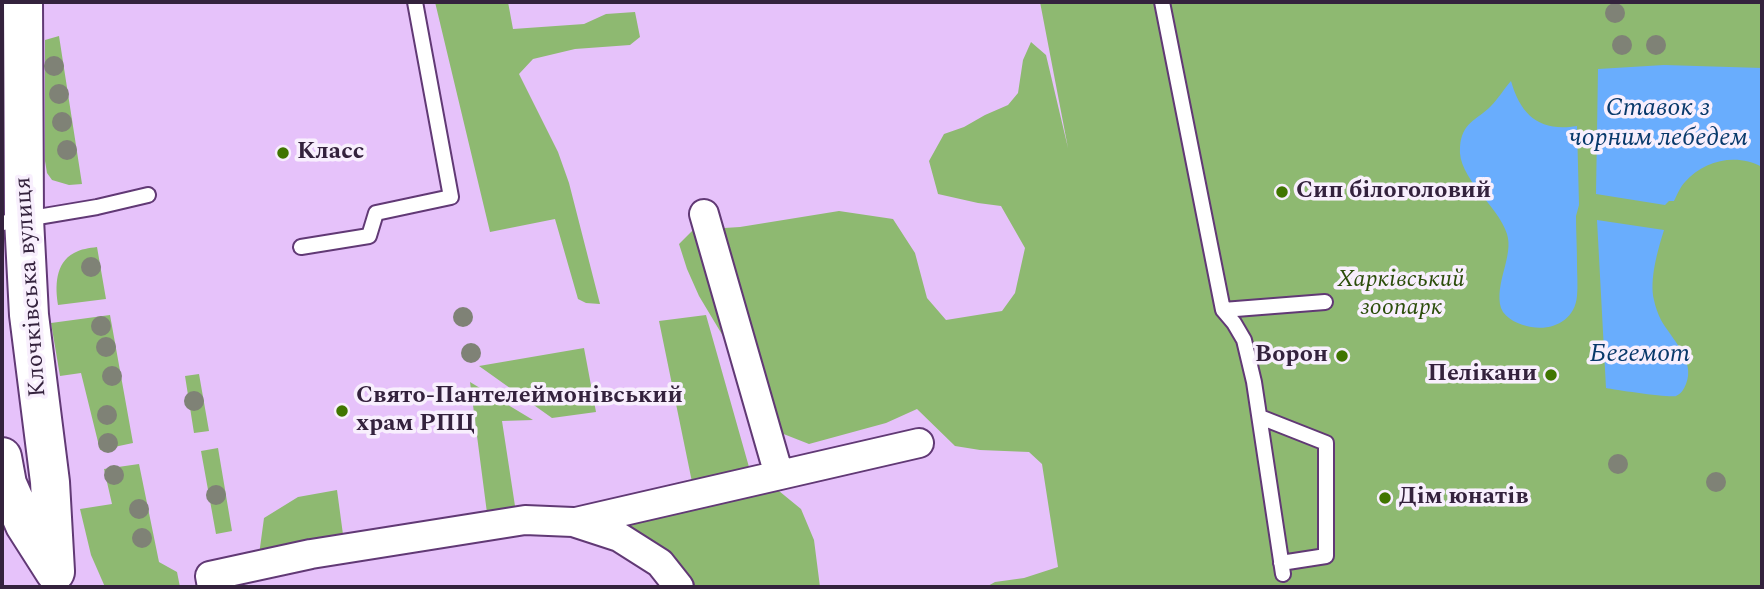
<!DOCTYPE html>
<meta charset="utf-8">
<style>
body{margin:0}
#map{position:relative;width:1764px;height:589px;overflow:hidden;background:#e6c2fa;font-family:Spectral,serif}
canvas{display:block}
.frame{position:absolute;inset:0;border:4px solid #34223d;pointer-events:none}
</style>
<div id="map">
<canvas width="1764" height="589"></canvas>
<div class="frame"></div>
</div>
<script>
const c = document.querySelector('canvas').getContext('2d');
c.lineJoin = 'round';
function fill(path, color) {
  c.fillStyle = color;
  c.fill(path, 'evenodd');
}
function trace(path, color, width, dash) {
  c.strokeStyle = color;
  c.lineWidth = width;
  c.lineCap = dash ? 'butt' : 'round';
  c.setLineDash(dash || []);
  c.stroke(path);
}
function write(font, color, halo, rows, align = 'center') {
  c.font = font + ' Spectral,serif';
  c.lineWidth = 7;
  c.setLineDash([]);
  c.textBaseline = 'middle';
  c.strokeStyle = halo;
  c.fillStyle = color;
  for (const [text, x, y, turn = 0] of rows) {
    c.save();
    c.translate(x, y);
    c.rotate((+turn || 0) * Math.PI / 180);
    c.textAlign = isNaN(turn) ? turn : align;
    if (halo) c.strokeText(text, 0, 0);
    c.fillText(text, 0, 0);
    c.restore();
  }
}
const green = new Path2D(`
 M 435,2 L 508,2 L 513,29 L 584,24 L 606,14 L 635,12 L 640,37 L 630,45 L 575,49 L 533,59 L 519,74 L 558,152 L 569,183 L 600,304 L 586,303 L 578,299 L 555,219 L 490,232 Z
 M 1040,2 L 1762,2 L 1762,587 L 986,587 L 995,582 L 1024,578 L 1058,567 L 1042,464 L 1029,452 L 980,450 L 955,446 L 917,409 L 886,423 L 809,444 L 781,433 L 699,296 L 687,269 L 679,244 L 693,230 L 740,227 L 839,211 L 893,219 L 915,253 L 927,298 L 946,320 L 1002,311 L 1015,293 L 1025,248 L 1001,206 L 978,203 L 938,194 L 929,161 L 944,134 L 964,127 L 985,115 L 1008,105 L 1018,93 L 1023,60 L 1031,42 L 1046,55 L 1068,148 Z
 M 59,36 L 82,184 L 69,185 L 52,180 L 47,173 L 45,161 L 45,40 Z
 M 97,247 L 106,299 L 58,305 C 55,287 55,263 74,253 C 81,249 89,248 97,247 Z
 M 110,315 L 133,443 L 100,450 L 81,373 L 60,376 L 51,323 Z
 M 706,315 L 749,467 L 692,482 L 659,321 Z
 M 584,348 L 596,412 L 552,418 L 479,366 Z
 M 199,374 L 209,431 L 194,433 L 185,376 Z
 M 470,382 L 533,420 L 502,421 L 515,506 L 487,513 Z
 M 218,448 L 232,531 L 216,534 L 201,451 Z
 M 139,464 L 159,562 L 177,572 L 180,587 L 105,587 L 91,555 L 80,509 L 112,504 L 104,469 Z
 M 337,490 L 344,542 L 259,555 L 264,518 L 298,497 Z
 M 779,491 L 801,509 L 814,540 L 820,587 L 686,587 L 625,528 L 640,515 L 750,494 Z`);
const water = new Path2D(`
 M 1664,65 L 1762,68 L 1762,167 C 1737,153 1704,160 1685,182 C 1680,187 1677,195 1674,201 L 1669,201 L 1665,205 L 1596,194 L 1598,69 Z
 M 1511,81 C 1521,116 1540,132 1577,126 L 1579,205 L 1576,216 C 1576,232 1577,248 1577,264 C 1577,274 1578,286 1577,296 C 1575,320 1553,331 1531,327 C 1520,325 1505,319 1501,308 C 1494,284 1514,256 1507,234 C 1498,205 1457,178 1460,147 C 1462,122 1476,121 1491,106 C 1498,99 1504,89 1511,81 Z
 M 1597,220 L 1664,230 C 1658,249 1649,280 1654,300 C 1655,306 1658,314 1661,320 C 1671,338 1696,361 1686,384 C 1684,389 1681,394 1676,396 C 1670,398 1616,390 1606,388 Z`);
const service = new Path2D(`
 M 1162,2 L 1223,310 L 1325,302
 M 2,223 L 97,207 L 148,195
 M 301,247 L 369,236 L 376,213 L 451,197 L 415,2
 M 1223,310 L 1234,323 L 1244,340 L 1254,382 L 1283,574
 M 1260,417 L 1326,443 L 1326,556 L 1281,563`);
const minor = new Path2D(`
 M 704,214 L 779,475
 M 576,522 L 919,443
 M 212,587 L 210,576 L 311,554 L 525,520 L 573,522 L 619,537 L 660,563 L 679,587`);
const primary = new Path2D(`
 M 23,2 L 24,219 L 29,315 L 50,482 L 55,571
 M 2,457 L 7,484 L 25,525 L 55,572`);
const trees = [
 [1615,13],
 [1622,45],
 [1656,45],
 [54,66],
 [59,94],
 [62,122],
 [67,150],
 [91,267],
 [463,317],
 [101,326],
 [106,347],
 [471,353],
 [112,376],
 [194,401],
 [107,415],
 [108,443],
 [1618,464],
 [114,475],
 [1716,482],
 [216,495],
 [139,509],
 [142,538]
];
const markers = [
 [283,153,7,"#407500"],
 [1282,192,7,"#407500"],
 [1342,356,7,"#407500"],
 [1551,375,7,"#407500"],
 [342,411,7,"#407500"],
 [1385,498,7,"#407500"]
];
const poiNames = [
 ["Класс",297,153],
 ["Сип білоголовий",1296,192],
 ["Ворон",1328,356,"right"],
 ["Пелікани",1537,375,"right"],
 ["Свято-Пантелеймонівський",356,397],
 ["храм РПЦ",356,425],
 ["Дім юнатів",1399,498]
];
const parkNames = [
 ["Харківський",1401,281],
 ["зоопарк",1401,309]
];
const streetNames = [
 ["Клочківська вулиця",32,287,-94]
];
const waterNames = [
 ["Ставок з",1658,110],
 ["чорним лебедем",1658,140],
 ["Бегемот",1640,356]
];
fill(green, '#8eb971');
fill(water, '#69adfd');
trace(service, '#613975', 18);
trace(minor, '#613975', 32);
trace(primary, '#613975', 42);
trace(service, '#fff', 14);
trace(minor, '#fff', 28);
trace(primary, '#fff', 38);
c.fillStyle = '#7f8276';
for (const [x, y] of trees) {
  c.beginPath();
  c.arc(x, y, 10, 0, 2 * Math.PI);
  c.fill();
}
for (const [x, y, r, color] of markers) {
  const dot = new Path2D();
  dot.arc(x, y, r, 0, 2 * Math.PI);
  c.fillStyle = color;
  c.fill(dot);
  trace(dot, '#f8effd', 2.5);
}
write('bold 24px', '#34223d', '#f8effd', poiNames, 'left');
write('italic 24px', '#2b4d0a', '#f8effd', parkNames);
write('24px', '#34223d', '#f8effd', streetNames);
write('italic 26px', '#08396b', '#f8effd', waterNames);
</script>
